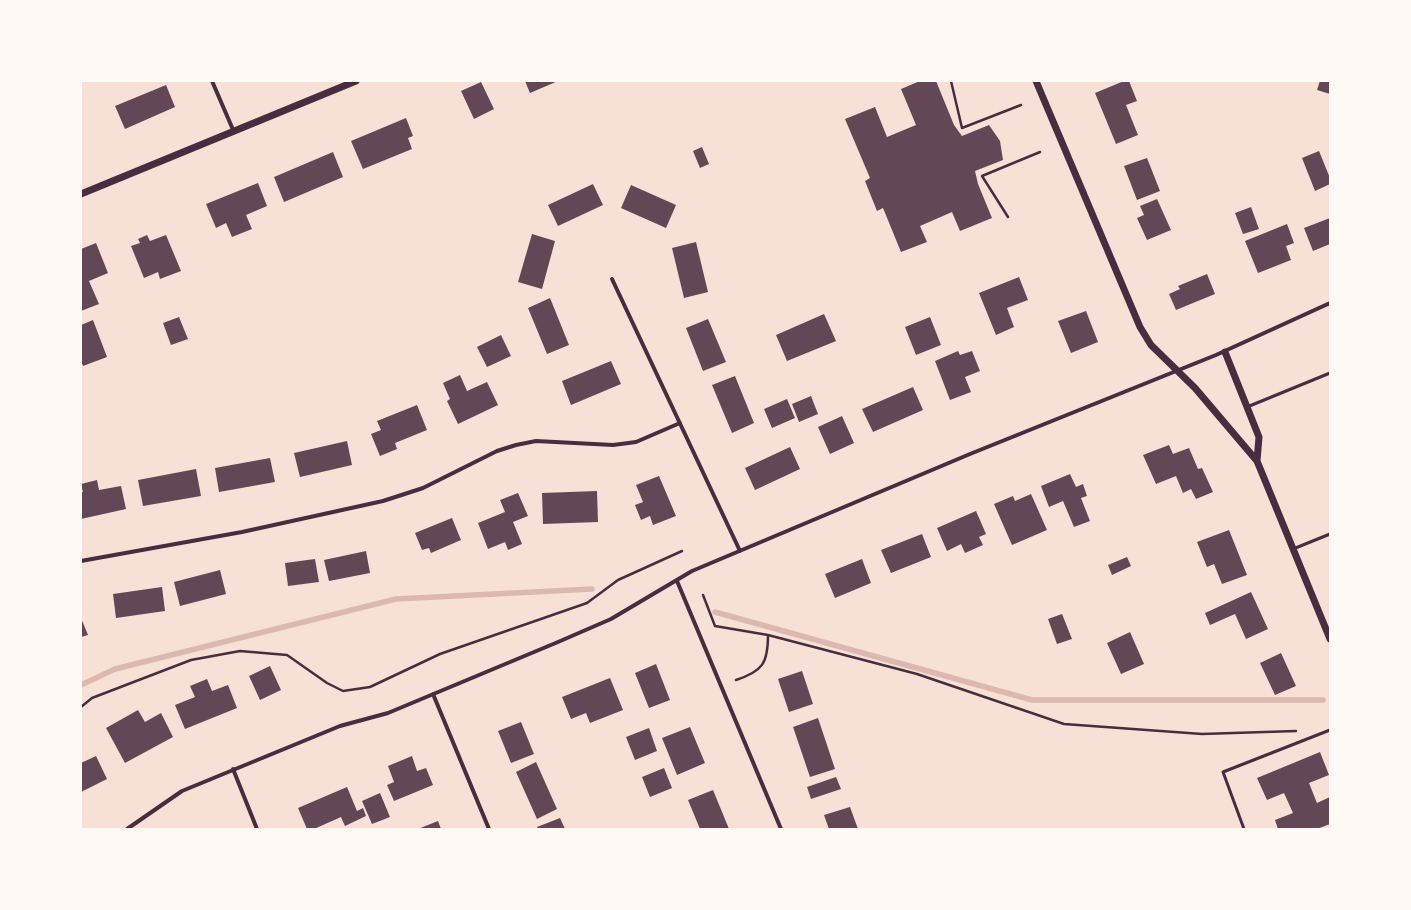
<!DOCTYPE html>
<style>
body{margin:0}
#map{position:relative;width:1411px;height:910px;overflow:hidden;background:#f7e1d7;font-family:"Golos Text",sans-serif}
canvas{display:block}
.frame{position:absolute;inset:0;border:82px solid #fffaf5;pointer-events:none}
</style>
<div id="map">
<canvas width="1411" height="910"></canvas>
<div class="frame"></div>
</div>
<script>
const c = document.querySelector('canvas').getContext('2d');
c.lineJoin = 'round';
function trace(path, color, width, dash) {
  c.strokeStyle = color;
  c.lineWidth = width;
  c.lineCap = dash ? 'butt' : 'round';
  c.setLineDash(dash || []);
  c.stroke(path);
}
function fill(path, color) {
  c.fillStyle = color;
  c.fill(path, 'evenodd');
}
const stream = new Path2D(`
 M 715,612 L 1032,700 L 1323,700
 M 81,685 L 115,669 L 396,599 L 592,589`);
const building = new Path2D(`
 M 525,81 L 558,81 L 530,93 Z
 M 920,81 L 936,81 L 954,125 L 962,136 L 989,125 L 1000,141 L 1003,160 L 975,171 L 978,184 L 992,218 L 960,231 L 952,212 L 920,226 L 927,242 L 901,252 L 883,208 L 877,211 L 865,181 L 870,178 L 845,119 L 875,107 L 887,137 L 916,125 L 901,89 Z
 M 1124,81 L 1129,81 L 1137,101 L 1126,105 L 1138,135 L 1116,144 L 1095,93 Z
 M 1320,81 L 1330,81 L 1330,94 L 1317,90 Z
 M 481,82 L 494,109 L 474,119 L 461,91 Z
 M 166,85 L 175,107 L 125,129 L 115,106 Z
 M 406,118 L 413,136 L 408,138 L 412,149 L 363,169 L 351,141 Z
 M 702,147 L 709,164 L 700,168 L 693,151 Z
 M 1319,151 L 1330,178 L 1330,184 L 1315,191 L 1302,158 Z
 M 333,152 L 343,177 L 284,202 L 274,177 Z
 M 1147,158 L 1160,191 L 1137,200 L 1124,166 Z
 M 258,183 L 267,206 L 246,215 L 252,229 L 232,237 L 226,223 L 216,228 L 206,204 Z
 M 593,184 L 603,205 L 558,226 L 548,205 Z
 M 631,185 L 676,205 L 666,228 L 621,208 Z
 M 1157,199 L 1171,230 L 1147,240 L 1137,218 L 1144,215 L 1140,206 Z
 M 1251,207 L 1259,229 L 1243,234 L 1235,213 Z
 M 1330,218 L 1330,244 L 1313,251 L 1304,228 Z
 M 1287,224 L 1294,243 L 1286,246 L 1291,260 L 1258,273 L 1245,241 Z
 M 532,234 L 555,241 L 542,289 L 518,282 Z
 M 147,235 L 150,241 L 166,235 L 181,271 L 160,279 L 158,272 L 144,278 L 131,246 L 140,243 L 138,239 Z
 M 696,242 L 708,292 L 684,298 L 672,248 Z
 M 96,243 L 108,273 L 89,281 L 99,304 L 81,311 L 81,249 Z
 M 1207,274 L 1215,294 L 1176,310 L 1169,294 L 1180,289 L 1178,286 Z
 M 1019,277 L 1028,300 L 1007,308 L 1014,327 L 996,335 L 979,293 Z
 M 550,298 L 569,345 L 547,354 L 528,308 Z
 M 1086,311 L 1098,342 L 1071,353 L 1058,321 Z
 M 824,314 L 836,341 L 787,361 L 776,335 Z
 M 179,317 L 188,339 L 171,345 L 163,323 Z
 M 930,317 L 941,345 L 916,355 L 905,327 Z
 M 708,319 L 726,362 L 703,371 L 686,328 Z
 M 93,320 L 107,357 L 83,366 L 81,361 L 81,325 Z
 M 501,335 L 511,356 L 487,367 L 477,347 Z
 M 958,351 L 960,355 L 972,351 L 980,371 L 965,377 L 971,392 L 950,400 L 935,361 Z
 M 611,361 L 621,384 L 571,405 L 562,381 Z
 M 460,375 L 467,391 L 487,382 L 498,405 L 458,424 L 447,401 L 450,399 L 443,383 Z
 M 735,376 L 754,423 L 732,433 L 712,385 Z
 M 913,387 L 923,410 L 873,432 L 862,409 Z
 M 811,396 L 818,414 L 799,422 L 792,404 Z
 M 787,399 L 795,418 L 772,428 L 764,409 Z
 M 417,405 L 427,430 L 395,443 L 397,449 L 380,456 L 371,434 L 381,430 L 377,421 Z
 M 842,416 L 854,443 L 830,454 L 818,427 Z
 M 347,441 L 352,465 L 300,477 L 294,453 Z
 M 1169,445 L 1173,454 L 1189,448 L 1198,469 L 1202,468 L 1213,492 L 1196,499 L 1191,489 L 1183,493 L 1176,476 L 1156,484 L 1143,455 Z
 M 790,447 L 800,469 L 755,490 L 745,468 Z
 M 270,458 L 275,482 L 219,492 L 215,468 Z
 M 196,469 L 201,496 L 143,506 L 138,480 Z
 M 1070,474 L 1076,487 L 1083,484 L 1087,496 L 1081,498 L 1090,521 L 1074,527 L 1063,501 L 1049,507 L 1041,486 Z
 M 659,476 L 676,516 L 653,525 L 650,516 L 641,520 L 635,505 L 643,502 L 636,485 Z
 M 97,480 L 99,490 L 121,486 L 126,509 L 81,519 L 81,492 L 83,492 L 81,484 Z
 M 597,491 L 598,522 L 543,524 L 542,493 Z
 M 518,493 L 528,516 L 513,522 L 522,544 L 508,550 L 505,542 L 488,549 L 478,523 L 505,512 L 500,500 Z
 M 1031,494 L 1047,530 L 1012,545 L 994,504 L 1013,496 L 1015,501 Z
 M 976,511 L 986,534 L 979,537 L 983,545 L 965,553 L 961,544 L 947,551 L 937,528 Z
 M 452,518 L 461,540 L 431,553 L 429,548 L 422,550 L 415,533 Z
 M 1229,530 L 1247,575 L 1222,584 L 1214,564 L 1207,567 L 1197,542 Z
 M 922,534 L 931,557 L 891,573 L 881,550 Z
 M 366,551 L 370,573 L 329,581 L 324,560 Z
 M 1127,557 L 1131,566 L 1112,575 L 1108,565 Z
 M 315,559 L 319,582 L 288,586 L 285,563 Z
 M 862,559 L 871,583 L 835,598 L 825,574 Z
 M 220,570 L 226,594 L 180,606 L 174,582 Z
 M 162,587 L 165,611 L 116,618 L 113,594 Z
 M 1251,592 L 1268,629 L 1246,639 L 1235,614 L 1210,625 L 1205,613 Z
 M 1062,614 L 1072,639 L 1057,644 L 1048,619 Z
 M 81,618 L 88,635 L 81,637 Z
 M 1130,632 L 1144,664 L 1121,674 L 1107,643 Z
 M 1281,653 L 1296,686 L 1275,695 L 1260,663 Z
 M 656,664 L 670,700 L 649,708 L 635,673 Z
 M 270,666 L 281,690 L 260,700 L 249,676 Z
 M 802,671 L 813,704 L 789,712 L 778,679 Z
 M 610,678 L 623,710 L 590,723 L 586,713 L 571,719 L 562,697 Z
 M 207,679 L 212,691 L 228,685 L 237,708 L 185,729 L 175,705 L 195,697 L 190,686 Z
 M 138,710 L 145,722 L 161,713 L 173,737 L 125,763 L 106,728 Z
 M 818,718 L 835,769 L 810,777 L 793,727 Z
 M 521,722 L 534,754 L 511,763 L 498,731 Z
 M 690,727 L 705,763 L 677,775 L 662,738 Z
 M 649,728 L 657,751 L 635,760 L 626,737 Z
 M 1320,752 L 1329,775 L 1309,783 L 1317,803 L 1330,797 L 1330,824 L 1317,829 L 1278,829 L 1275,820 L 1293,813 L 1284,793 L 1267,800 L 1257,778 Z
 M 96,756 L 107,779 L 81,792 L 81,763 Z
 M 412,756 L 417,771 L 426,768 L 433,785 L 394,801 L 387,785 L 394,782 L 388,766 Z
 M 536,762 L 557,809 L 537,819 L 516,772 Z
 M 664,768 L 672,788 L 650,797 L 642,777 Z
 M 836,777 L 841,789 L 811,799 L 807,787 Z
 M 347,787 L 357,811 L 363,808 L 366,816 L 345,826 L 341,817 L 314,829 L 307,829 L 298,808 Z
 M 713,790 L 729,829 L 700,829 L 688,800 Z
 M 380,793 L 390,817 L 372,824 L 362,801 Z
 M 850,807 L 858,829 L 829,829 L 824,815 Z
 M 560,818 L 565,829 L 538,829 L 537,827 Z
 M 438,821 L 441,829 L 418,829 Z`);
const path = new Path2D(`
 M 951,81 L 962,128 L 1021,105
 M 1008,217 L 982,176 L 1040,152
 M 703,595 L 715,626 L 768,635 L 917,674 L 1064,724 L 1202,734 L 1296,731
 M 736,680 C 763,671 768,663 768,635
 M 81,707 L 92,698 L 191,660 L 240,651 L 287,655 L 327,683 L 343,691 L 370,687 L 440,654 L 587,603 L 618,580 L 682,551`);
const service = new Path2D(`
 M 1247,407 L 1330,373
 M 1293,549 L 1330,534
 M 1244,829 L 1223,772 L 1330,730`);
const minor = new Path2D(`
 M 212,81 L 234,132
 M 612,279 L 740,551
 M 81,561 L 242,532 L 383,501 L 423,488 L 497,451 L 516,445 L 536,441 L 613,445 L 636,442 L 680,423
 M 677,581 L 781,829
 M 433,694 L 489,829
 M 233,769 L 257,829
 M 127,829 L 182,791 L 340,726 L 388,713 L 558,642 L 611,619 L 692,571 L 970,454 L 1216,355 L 1330,303`);
const tertiary = new Path2D(`
 M 1036,81 L 1140,327 L 1151,345 L 1195,388 L 1257,461 L 1330,639
 M 81,194 L 356,81
 M 1225,352 L 1259,437 L 1257,461`);
trace(stream, '#dcb8b0', 5.5);
fill(building, '#644757');
trace(path, '#4a2c40', 2.5);
trace(service, '#4a2c40', 3);
trace(minor, '#4a2c40', 4);
trace(tertiary, '#4a2c40', 7);
</script>
